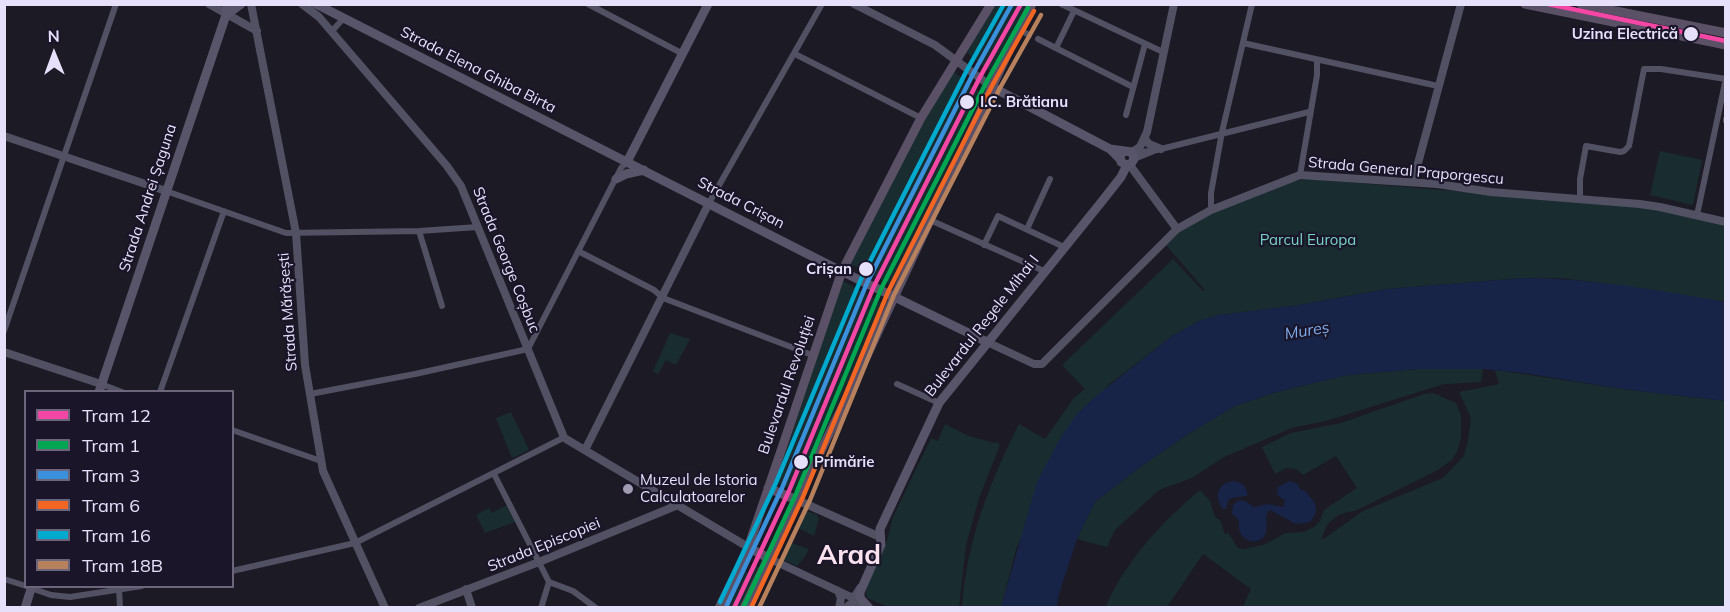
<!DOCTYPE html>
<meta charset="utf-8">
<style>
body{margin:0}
#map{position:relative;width:1730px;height:612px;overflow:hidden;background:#1c1a24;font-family:Mulish,sans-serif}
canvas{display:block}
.frame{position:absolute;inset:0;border:6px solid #e6e0fb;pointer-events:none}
.legend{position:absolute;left:24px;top:390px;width:210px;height:198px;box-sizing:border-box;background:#1a1529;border:2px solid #6c667d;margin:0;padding:8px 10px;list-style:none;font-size:18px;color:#e6e0fb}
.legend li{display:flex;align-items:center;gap:12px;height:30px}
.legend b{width:30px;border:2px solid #6c667d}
.north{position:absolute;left:24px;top:24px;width:60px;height:60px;-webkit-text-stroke:4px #1a1529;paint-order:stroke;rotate:359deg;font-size:16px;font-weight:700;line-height:24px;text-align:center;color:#e6e0fb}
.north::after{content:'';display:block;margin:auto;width:21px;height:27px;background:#e6e0fb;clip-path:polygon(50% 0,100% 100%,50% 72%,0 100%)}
</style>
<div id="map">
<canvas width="1730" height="612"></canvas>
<div class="frame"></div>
<ul class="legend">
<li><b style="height:8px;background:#f346a5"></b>Tram 12</li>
<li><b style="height:8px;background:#00a651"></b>Tram 1</li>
<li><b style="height:8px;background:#3a90db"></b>Tram 3</li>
<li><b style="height:8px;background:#f26522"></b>Tram 6</li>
<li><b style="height:8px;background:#00a9ce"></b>Tram 16</li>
<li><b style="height:8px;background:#b6815c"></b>Tram 18B</li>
</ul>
<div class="north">N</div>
</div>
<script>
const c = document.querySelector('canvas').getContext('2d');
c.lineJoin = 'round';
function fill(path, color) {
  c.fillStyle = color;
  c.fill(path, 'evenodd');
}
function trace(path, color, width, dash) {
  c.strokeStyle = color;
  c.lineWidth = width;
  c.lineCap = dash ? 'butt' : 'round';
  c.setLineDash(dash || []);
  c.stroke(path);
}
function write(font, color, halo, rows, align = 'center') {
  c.font = font + ' Mulish,sans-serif';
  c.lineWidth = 4.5;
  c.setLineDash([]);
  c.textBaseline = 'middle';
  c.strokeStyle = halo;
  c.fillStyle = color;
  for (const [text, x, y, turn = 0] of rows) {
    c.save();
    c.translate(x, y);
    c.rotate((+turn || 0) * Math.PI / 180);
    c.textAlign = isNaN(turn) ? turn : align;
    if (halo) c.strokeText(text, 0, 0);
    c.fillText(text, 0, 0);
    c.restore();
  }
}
const green = new Path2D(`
 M 995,5 L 1028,5 L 993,74 L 966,52 Z
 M 953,71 L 983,95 L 892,285 L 850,264 L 922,122 Z
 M 1660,151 L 1702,160 L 1693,205 L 1650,195 Z
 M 1310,179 L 1646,207 L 1725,225 L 1725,302 L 1601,283 L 1561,278 L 1523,278 L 1387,289 L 1299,305 L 1219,315 L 1201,320 L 1172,336 L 1107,386 L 1017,546 L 1001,607 L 962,608 C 966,543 990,481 1019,424 L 1045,439 L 1074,398 L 1085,389 L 1062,365 L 1173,259 L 1203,291 L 1205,290 L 1166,245 C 1172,239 1177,233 1183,229 C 1207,213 1283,180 1310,179 Z
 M 843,281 L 874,298 L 873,301 L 878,304 L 880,301 L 885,303 L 797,492 L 772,481 Z
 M 670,333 L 690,339 L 676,365 L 666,360 L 658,374 L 653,371 Z
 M 1418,369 L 1483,369 L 1481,382 L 1444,384 L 1326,421 L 1292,428 L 1224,457 L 1192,478 L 1159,490 L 1115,530 L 1107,547 L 1077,539 L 1095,502 L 1136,470 L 1188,434 L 1235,406 L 1276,392 L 1348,375 Z
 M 1495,370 L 1630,390 L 1725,401 L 1725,607 L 1243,607 L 1251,589 L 1203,554 L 1167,607 L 1105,608 C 1125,561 1162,522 1200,490 L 1210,501 L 1215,517 L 1220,520 L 1225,534 L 1228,533 L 1238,548 L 1245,549 L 1266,544 L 1285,533 L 1304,532 L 1314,527 L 1320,521 L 1324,510 L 1357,488 L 1336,456 L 1303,475 L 1296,469 L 1286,468 L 1275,474 L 1262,447 L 1291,433 L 1341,423 L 1424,394 L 1433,393 L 1456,403 L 1461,416 L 1461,438 L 1457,452 L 1452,460 L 1436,471 L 1355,511 C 1337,513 1325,521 1322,540 L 1363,511 L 1443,478 L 1464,456 L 1468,440 L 1471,418 L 1459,392 L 1499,384 Z
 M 511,412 L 529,450 L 512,458 L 496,418 Z
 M 945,424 L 969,436 L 994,443 L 997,442 L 1000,445 L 979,498 L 966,545 L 959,607 L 889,607 L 867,598 L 865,589 L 886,545 L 893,517 L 931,438 L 938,441 Z
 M 507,505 L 515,522 L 485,533 L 476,515 L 489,508 L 492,513 Z
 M 804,510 L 817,515 L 819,518 L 814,536 L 796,527 Z
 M 789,542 L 809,549 L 804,558 L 797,566 L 781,559 Z
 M 754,564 L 760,568 L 740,607 L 721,608 L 722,605 L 728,607 L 746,572 L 749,573 Z`);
const water = new Path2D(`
 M 1523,278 C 1591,278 1658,290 1725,302 L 1725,401 L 1630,390 L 1523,373 L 1483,369 L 1418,369 L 1348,375 L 1276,392 L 1235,406 L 1188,434 L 1136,470 L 1095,502 L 1077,539 L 1058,597 L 1057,607 L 1001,607 L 1037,482 L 1062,435 L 1077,414 L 1096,396 L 1172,336 L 1201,320 L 1219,315 L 1299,305 L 1387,289 Z
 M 1233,481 C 1242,482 1248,487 1247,496 L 1231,498 L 1228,501 L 1226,509 L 1223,509 C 1213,497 1218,483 1233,481 Z
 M 1289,481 L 1298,484 L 1300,490 L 1304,490 C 1314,501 1322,508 1310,522 L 1296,524 L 1270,510 L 1266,515 C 1266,522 1268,529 1265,535 C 1260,544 1246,543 1241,534 C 1238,530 1239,525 1239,520 L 1232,514 L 1233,505 L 1239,500 L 1245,501 L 1254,507 L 1268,504 L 1283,507 L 1285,500 L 1277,495 L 1278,487 Z`);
const minor = new Path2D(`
 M 588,4 L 683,54
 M 1061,4 L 1163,52
 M 1019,29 L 1029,35
 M 332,31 L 343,19
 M 1038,39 L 1133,87
 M 1243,43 L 1438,86
 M 1056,48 L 1074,11
 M 795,54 L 921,118
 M 1126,115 L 1145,44
 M 1726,119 L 1726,121
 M 1135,153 L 1157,150 L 1309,112
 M 1134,159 L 1154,151
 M 1300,175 L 1317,75 L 1317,60
 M 166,191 L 286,233 L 419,231 L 478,227
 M 1580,200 L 1580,179 L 1586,146 L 1620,152 L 1624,151 L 1629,146 L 1644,69 L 1661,69 L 1726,79
 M 709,203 L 822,4
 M 1211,210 L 1211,193 L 1222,132 L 1252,4
 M 1697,215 L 1726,78
 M 930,220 L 1044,271
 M 1027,229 L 1050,179
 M 419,231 L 442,306
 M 984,245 L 998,216 L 1064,247
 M 578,251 L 654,290 L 663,298 L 812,355
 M 4,331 L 116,4
 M 101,384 L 122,392
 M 897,384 L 939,403
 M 160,392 L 224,211
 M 310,394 L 415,374 L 528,349 L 621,168 L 627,162
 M 232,430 L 321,461
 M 494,474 L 549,582 L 541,608
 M 232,571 L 355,543 L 561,439
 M 4,579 L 26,586
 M 549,582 L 573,591 L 596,608
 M 28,587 L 51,595 L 70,597 L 142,586
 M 119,587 L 120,608`);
const tertiary = new Path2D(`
 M 209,4 L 257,31
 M 251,4 L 296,233 L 305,365 L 323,471 L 385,608
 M 302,4 L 319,17 L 447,166 L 461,186 L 563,435
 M 854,4 L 935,45 L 992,87
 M 4,136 L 166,191
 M 1145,139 L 1149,144 L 1161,149
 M 1132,152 L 1140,147 L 1147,132 L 1174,4
 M 1129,164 L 1177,229
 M 1415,182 L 1417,167 L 1461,4
 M 987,342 L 1034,364 L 1042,364 L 1177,229 L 1211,210 L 1300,175 L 1437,184 L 1491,192 L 1640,204 L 1660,207 L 1726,222
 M 4,352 L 101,384
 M 566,439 L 748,547
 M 585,450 L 709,203
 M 797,500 L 880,537
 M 768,558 L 851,597 L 855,596 L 860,588
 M 466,589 L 472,608
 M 838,591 L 841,598 L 839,608
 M 419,608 L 539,562 L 678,505
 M 845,608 L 852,603 L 865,608`);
const secondary = new Path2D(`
 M 316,4 L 837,269 L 987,342
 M 226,15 L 241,4
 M 992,87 L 1110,149 L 1120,159
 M 1110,149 L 1132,152 L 1134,159 L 1131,164 L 1127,165 L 1121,162 L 1120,156 L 1123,152
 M 627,162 L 708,4
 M 616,179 L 626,174 L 644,170
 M 99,392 L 226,15 L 227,4
 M 25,608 L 32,586
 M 869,608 L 860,598 L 860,592 L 881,545 L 880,529 L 939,403 L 1103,200 L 1121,177 L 1127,165`);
const primary = new Path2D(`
 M 1525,4 L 1726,45
 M 1581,4 L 1726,33
 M 768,488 L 797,500
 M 748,547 L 768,558
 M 719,608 L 746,554 L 842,271 L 921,118 L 991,4
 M 744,608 L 857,377 L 1019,29 L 1032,4`);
const tram1 = new Path2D(`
 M 1548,4 L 1726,41
 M 734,608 L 789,491 L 874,286 L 980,77 L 1021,4`);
const tram2 = new Path2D(`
 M 743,608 L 796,494 L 881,289 L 987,81 L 1028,8`);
const tram3 = new Path2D(`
 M 727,605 L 782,488 L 867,283 L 973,74 L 1012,4`);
const tram4 = new Path2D(`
 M 751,608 L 803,497 L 888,292 L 993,84 L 1034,11`);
const tram5 = new Path2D(`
 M 720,602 L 775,485 L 861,279 L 967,70 L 1004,4`);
const tram6 = new Path2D(`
 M 759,608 L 810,500 L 894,295 L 1000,88 L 1041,15`);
const markers = [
 [1691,34,8,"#e6e0fb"],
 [967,102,8,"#e6e0fb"],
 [866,269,8,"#e6e0fb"],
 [801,462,8,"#e6e0fb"],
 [628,489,6,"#9f9bb0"]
];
const stopNames = [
 ["Uzina Electrică",1678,34],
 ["I.C. Brătianu",980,102,"left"],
 ["Crișan",852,269],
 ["Primărie",814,462,"left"]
];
const streetNames = [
 ["Strada Elena Ghiba Birta",478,70,27],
 ["Strada General Praporgescu",1406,171,5],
 ["Strada Andrei Șaguna",148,198,-72],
 ["Strada Crișan",741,203,27],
 ["Strada George Coșbuc",506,260,68],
 ["Strada Mărășești",288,312,-94],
 ["Bulevardul Regele Mihai I",982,326,-52],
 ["Bulevardul Revoluției",787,385,-71],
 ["Strada Episcopiei",544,545,-22]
];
const parkNames = [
 ["Parcul Europa",1308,240]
];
const poiNames = [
 ["Muzeul de Istoria",640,480],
 ["Calculatoarelor",640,497]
];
const waterNames = [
 ["Mureș",1307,331,-9]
];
const townNames = [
 ["Arad",849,556]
];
fill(green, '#192d30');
fill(water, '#172447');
trace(minor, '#525063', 6);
trace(tertiary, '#525063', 8);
trace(secondary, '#585469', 9);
trace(primary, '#5b5167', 9);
trace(tram1, '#f346a5', 4.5);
trace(tram2, '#00a651', 4.5);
trace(tram3, '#3a90db', 4.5);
trace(tram4, '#f26522', 4.5);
trace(tram5, '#00a9ce', 4.5);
trace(tram6, '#b6815c', 4.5);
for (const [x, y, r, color] of markers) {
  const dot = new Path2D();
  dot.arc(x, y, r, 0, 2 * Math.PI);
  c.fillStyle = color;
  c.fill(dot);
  trace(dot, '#1a1529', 2);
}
write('bold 15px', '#e6e0fb', '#1a1529', stopNames, 'right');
write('15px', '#e6e0fb', '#1a1529', streetNames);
write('15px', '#75d2c5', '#1a1529', parkNames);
write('15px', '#e6e0fb', '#1a1529', poiNames, 'left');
write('italic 16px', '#7caced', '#1a1529', waterNames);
write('bold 27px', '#fbe2ef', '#1a1529', townNames);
</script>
